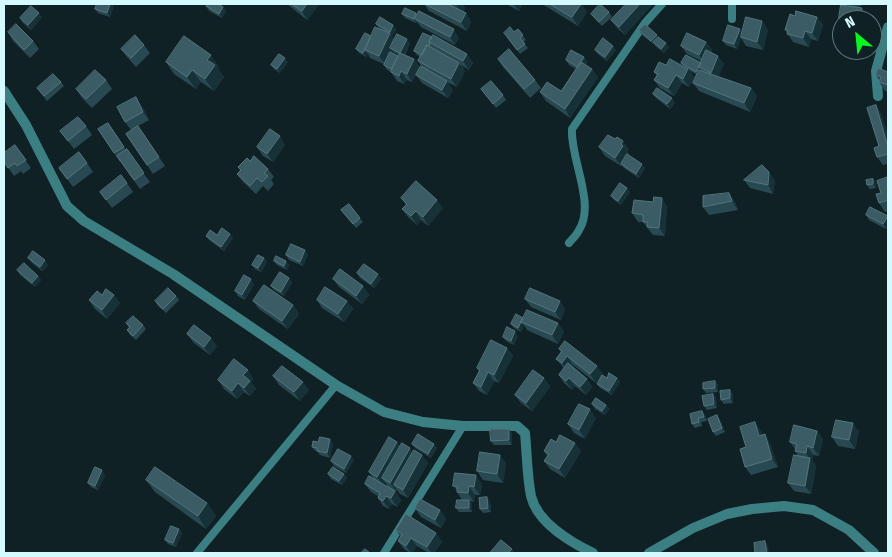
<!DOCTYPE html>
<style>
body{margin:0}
#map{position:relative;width:892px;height:557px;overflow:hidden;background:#0f2125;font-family:"Fira Sans Condensed",sans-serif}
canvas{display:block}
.frame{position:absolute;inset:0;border:5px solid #d4f9fe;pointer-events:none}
.north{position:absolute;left:832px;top:10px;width:50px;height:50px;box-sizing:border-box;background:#0f2125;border:1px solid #5e777c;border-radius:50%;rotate:332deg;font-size:14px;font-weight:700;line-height:20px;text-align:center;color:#d4f9fe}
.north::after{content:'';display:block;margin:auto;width:18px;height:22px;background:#08f622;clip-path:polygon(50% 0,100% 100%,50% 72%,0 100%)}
</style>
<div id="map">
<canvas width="892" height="557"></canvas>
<div class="frame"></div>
<div class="north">N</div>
</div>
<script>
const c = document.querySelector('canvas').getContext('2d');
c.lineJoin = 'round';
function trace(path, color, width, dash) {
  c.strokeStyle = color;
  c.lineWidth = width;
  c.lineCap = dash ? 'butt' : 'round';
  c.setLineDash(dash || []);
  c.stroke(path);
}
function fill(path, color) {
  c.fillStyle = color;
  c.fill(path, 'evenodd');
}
const service = new Path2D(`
 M 732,19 L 732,4
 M 569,243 C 572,239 577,235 579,230 C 596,204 570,158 572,129 L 645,23 L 662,4
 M 197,553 L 336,385
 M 384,553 L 463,426`);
const minor = new Path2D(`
 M 4,91 L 26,125 L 67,206 L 84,221 L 173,274 L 336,385 L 384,412 L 423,422 L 463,426 L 517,426 L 525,433 C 527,454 527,476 531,496 C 537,522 570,542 593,553
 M 878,96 L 876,71 L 888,27
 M 649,553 L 693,528 L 727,514 L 752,509 L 784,506 L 813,510 L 849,530 L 874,553`);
const wall = new Path2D(`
 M 287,4 L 316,4 L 318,6 L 307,20 Z
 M 424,4 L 463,4 L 465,8 L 463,12 L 466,13 L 471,22 L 467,31 L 429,11 Z
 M 506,4 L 523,4 L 519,11 Z
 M 542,4 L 581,4 L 587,12 L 578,26 Z
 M 626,4 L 650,4 L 652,5 L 625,35 L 617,28 L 611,20 Z
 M 847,4 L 861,4 L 861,6 L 856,7 L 868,16 L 867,20 L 842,20 L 842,22 L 839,18 L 849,6 Z
 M 114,5 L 110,17 L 98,13 L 95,9 Z
 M 206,6 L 223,7 L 226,11 L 222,18 L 209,11 Z
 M 609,12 L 612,17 L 602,26 L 594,18 L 591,14 Z
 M 402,14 L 418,14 L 459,38 L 455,45 L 421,27 L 417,22 L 416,23 L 405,18 Z
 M 795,16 L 817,17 L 823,25 L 818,41 L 811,39 L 809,47 L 793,42 L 785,30 Z
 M 42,17 L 31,30 L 23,23 L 20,18 Z
 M 762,21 L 768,30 L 763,50 L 746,46 L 741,38 L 737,49 L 726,45 L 723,41 Z
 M 376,24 L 393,25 L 396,30 L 392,36 L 391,35 L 394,40 L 410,43 L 405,55 L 414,59 L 420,68 L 422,67 L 418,61 L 420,57 L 417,55 L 414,51 L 423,33 L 467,54 L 473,63 L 469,70 L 461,65 L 465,71 L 457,87 L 447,82 L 453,90 L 448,98 L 422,83 L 416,75 L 412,82 L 407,80 L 404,84 L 397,81 L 391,72 L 387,70 L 384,65 L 384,64 L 370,58 L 368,54 L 366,57 L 359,53 L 356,49 L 371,36 L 384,31 L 379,28 ZM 392,50 L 393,52 L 399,55 L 399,57 L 391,52 Z
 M 518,29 L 526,40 L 523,42 L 528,48 L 520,54 L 507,37 Z
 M 639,30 L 659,37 L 669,47 L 664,53 L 642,35 Z
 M 8,32 L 33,41 L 39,49 L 30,58 L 13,41 Z
 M 706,42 L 712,50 L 711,52 L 724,64 L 718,77 L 751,88 L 757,96 L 750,112 L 699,91 L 693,83 L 697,75 L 689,70 L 694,77 L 689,87 L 682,83 L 674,96 L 660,88 L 654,80 L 657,76 L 654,72 L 666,65 L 683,66 L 681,63 L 701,63 L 701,61 L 687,54 L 681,46 Z
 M 144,45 L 150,53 L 136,67 L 127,57 L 121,49 Z
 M 595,50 L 616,50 L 607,61 L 598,54 Z
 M 584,57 L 587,61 L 586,65 L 592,69 L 598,77 L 570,118 L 546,101 L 540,92 L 561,91 L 576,69 L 569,65 L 566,60 Z
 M 498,59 L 535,80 L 541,88 L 530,98 L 503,67 Z
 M 166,62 L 219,67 L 218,69 L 224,77 L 214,91 L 201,82 L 196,89 L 174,74 Z
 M 288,62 L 280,73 L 274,69 L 271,65 Z
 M 888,72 L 888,92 L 885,91 L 879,82 L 879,80 L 876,75 Z
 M 106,80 L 112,89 L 92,108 L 82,98 L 76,89 Z
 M 61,82 L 64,86 L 47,101 L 37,88 Z
 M 481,89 L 503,95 L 506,100 L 496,108 Z
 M 653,94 L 675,103 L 670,109 L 656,98 Z
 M 876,105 L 881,114 L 888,136 L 888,164 L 883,165 L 877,157 L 879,146 Z
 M 142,106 L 149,120 L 131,130 L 125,122 Z
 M 108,123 L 126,150 L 150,182 L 140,189 L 120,161 L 120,162 L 98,129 Z
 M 86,126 L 92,135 L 74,149 L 60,131 Z
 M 138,126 L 165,166 L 153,174 L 126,134 Z
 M 15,145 L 31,168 L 23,174 L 21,171 L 14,176 L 4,162 Z
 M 285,145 L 273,162 L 263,156 L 257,147 Z
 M 599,147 L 629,149 L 627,151 L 629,154 L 628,155 L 645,168 L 639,178 L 624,168 L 622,165 L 621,166 L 605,156 Z
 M 250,161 L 268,169 L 274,177 L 271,180 L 274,184 L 268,191 L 263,186 L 256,194 L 243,182 L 237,174 L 240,170 L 238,167 Z
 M 87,163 L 93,172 L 73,187 L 59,168 Z
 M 888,177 L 888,211 L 885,212 L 879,203 L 881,193 Z
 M 873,179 L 876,183 L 876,188 L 870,189 L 867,185 Z
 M 744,180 L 775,180 L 773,194 L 750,188 Z
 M 127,183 L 133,192 L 112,208 L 100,192 Z
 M 627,188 L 630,192 L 621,205 L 614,200 L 611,196 Z
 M 729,193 L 735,202 L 738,210 L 709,215 L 703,207 Z
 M 401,198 L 443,208 L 428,226 L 421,220 L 417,225 L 408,217 L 402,209 L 406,205 Z
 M 349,204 L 363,222 L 356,228 L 341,210 Z
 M 667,206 L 665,236 L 653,235 L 643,222 L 638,222 L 632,213 Z
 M 866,215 L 888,216 L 888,225 L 886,229 L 869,220 Z
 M 230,234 L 233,238 L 224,251 L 209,240 L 206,236 Z
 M 308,254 L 303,266 L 289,260 L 286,255 Z
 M 28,258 L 48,265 L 42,271 L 31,262 Z
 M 264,258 L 267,262 L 261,272 L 255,269 L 252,265 Z
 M 274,261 L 286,261 L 289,265 L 287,270 L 277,265 Z
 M 17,270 L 38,276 L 41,280 L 35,287 L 20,275 Z
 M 357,273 L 381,279 L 374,288 L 360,278 Z
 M 289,278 L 292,283 L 284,296 L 274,290 L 271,286 Z
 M 333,279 L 363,286 L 369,295 L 362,304 L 339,287 Z
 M 254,284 L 245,300 L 238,296 L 235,291 Z
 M 102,295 L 114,295 L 120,303 L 107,319 L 95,309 L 89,300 Z
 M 176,296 L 179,300 L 166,313 L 158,306 L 155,301 Z
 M 525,299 L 565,309 L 561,320 L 531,307 Z
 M 317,300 L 347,301 L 353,309 L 344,322 L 322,308 Z
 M 253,301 L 293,305 L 299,314 L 288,329 L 259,309 Z
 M 523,318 L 564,331 L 558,344 L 527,330 L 524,325 L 521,332 L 514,328 L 511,324 Z
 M 126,323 L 143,325 L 146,329 L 136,340 L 130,335 L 127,330 L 129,328 Z
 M 187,334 L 217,346 L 210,355 L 193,342 Z
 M 518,336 L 514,345 L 506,341 L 503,337 Z
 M 507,348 L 513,356 L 499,383 L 494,381 L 487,395 L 479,391 L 473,383 L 479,371 L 477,368 Z
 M 559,349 L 607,378 L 617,378 L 620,382 L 612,395 L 600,388 L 597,384 L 601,376 L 596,383 L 573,365 L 572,366 L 587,379 L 592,387 L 586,395 L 575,386 L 572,390 L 564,383 L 559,375 L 564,368 L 556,359 L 561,352 Z
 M 273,376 L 309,390 L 300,401 L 279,385 Z
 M 253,378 L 251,382 L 256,389 L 250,396 L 244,392 L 237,399 L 224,389 L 218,380 Z
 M 544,378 L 550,387 L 532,411 L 521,403 L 515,395 Z
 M 715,381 L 718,385 L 718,392 L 706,393 L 703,389 Z
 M 713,394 L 716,398 L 717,408 L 707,410 L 704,406 Z
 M 733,394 L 733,403 L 724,404 L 721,400 Z
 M 592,404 L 606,405 L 609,409 L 605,415 L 595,409 Z
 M 702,411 L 705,415 L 707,421 L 701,422 L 702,426 L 695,428 L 692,424 Z
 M 717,415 L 720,420 L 725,432 L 716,436 L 713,432 Z
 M 596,418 L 585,439 L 574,433 L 568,424 Z
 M 761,431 L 762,435 L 770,443 L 778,467 L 751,475 L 745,467 L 746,447 Z
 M 817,431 L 823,439 L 819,456 L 813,455 L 812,460 L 816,466 L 811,494 L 794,491 L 788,483 L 798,456 L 795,451 L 795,449 L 790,442 Z
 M 859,431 L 855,449 L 838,446 L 832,437 Z
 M 512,433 L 512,445 L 494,445 L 491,441 Z
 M 318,442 L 333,444 L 330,458 L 320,455 L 317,451 L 315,451 L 312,447 Z
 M 397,442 L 400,446 L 422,455 L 428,463 L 408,498 L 400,494 L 397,490 L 396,491 L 388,487 L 385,482 L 383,484 L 395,491 L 401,500 L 397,507 L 392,504 L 389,509 L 383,506 L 378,498 L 378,496 L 371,492 L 365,484 L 373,478 L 369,472 Z
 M 556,442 L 581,451 L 565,478 L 550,469 L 544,461 L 547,456 L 544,451 Z
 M 412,444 L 434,444 L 437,448 L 431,458 L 415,448 Z
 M 354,460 L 346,473 L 334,466 L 331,461 Z
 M 506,463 L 503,483 L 483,480 L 477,471 Z
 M 328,474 L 344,474 L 347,478 L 342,485 L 331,479 Z
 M 105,475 L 98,490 L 91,487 L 88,483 Z
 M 146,480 L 207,503 L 216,516 L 206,529 L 155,492 Z
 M 482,484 L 480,495 L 475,495 L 474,502 L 470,501 L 472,504 L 472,512 L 459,512 L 456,508 L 462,500 L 457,492 L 457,490 L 453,486 Z
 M 490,501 L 491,512 L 483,513 L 480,509 Z
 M 415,508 L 440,510 L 446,519 L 441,528 L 421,517 Z
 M 179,529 L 182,533 L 176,547 L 168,544 L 165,540 Z
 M 396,530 L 436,533 L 442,542 L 434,553 L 429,553 L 417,546 L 412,553 L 410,553 L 404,549 L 398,541 L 401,537 Z`);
const shadedWall = new Path2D(`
 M 110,4 L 113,4 L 114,5 L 110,17 L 107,13 Z
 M 307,4 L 316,4 L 318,6 L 307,20 L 302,11 Z
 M 457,4 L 463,4 L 465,8 L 462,13 L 456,5 Z
 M 513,4 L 523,4 L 519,11 Z
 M 581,4 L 587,12 L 578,26 L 572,17 Z
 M 640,4 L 650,4 L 652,5 L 625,35 L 619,27 Z
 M 223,7 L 226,11 L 222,18 L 219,14 Z
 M 862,8 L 868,16 L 867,20 L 860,20 Z
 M 39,13 L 42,17 L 31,30 L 28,25 Z
 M 416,13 L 419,17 L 415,19 L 417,22 L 416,23 L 414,19 Z
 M 466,13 L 471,22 L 467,31 L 461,22 Z
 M 817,17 L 823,25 L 818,41 L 812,33 Z
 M 762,21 L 768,30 L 763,50 L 757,42 Z
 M 393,25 L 396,30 L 392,36 L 390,32 Z
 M 454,29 L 459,38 L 455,45 L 450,37 Z
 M 740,29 L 743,33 L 737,49 L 734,44 Z
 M 805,31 L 811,39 L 809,47 L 803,38 Z
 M 390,33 L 396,42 L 390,48 L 392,50 L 385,64 L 379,56 Z
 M 657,35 L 660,39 L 653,42 L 655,45 L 654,45 L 651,41 Z
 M 407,39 L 410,43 L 403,57 L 400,53 Z
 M 706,42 L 712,50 L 705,63 L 699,55 Z
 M 666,43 L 669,47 L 664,53 L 661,49 Z
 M 613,46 L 616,50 L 607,61 L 605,57 Z
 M 365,50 L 368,54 L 366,57 L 363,53 Z
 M 467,54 L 473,63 L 469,70 L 463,61 Z
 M 211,55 L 219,67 L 218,69 L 224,77 L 214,91 L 205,79 L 207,60 Z
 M 718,56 L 724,64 L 717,81 L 711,73 Z
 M 584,57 L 587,61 L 582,72 L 579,67 Z
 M 285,58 L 288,62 L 280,73 L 277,69 Z
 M 414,59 L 420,68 L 412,82 L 407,74 Z
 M 459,63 L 465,71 L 457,87 L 451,79 Z
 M 699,67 L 701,71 L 699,76 L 696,72 Z
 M 592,69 L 598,77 L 570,118 L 565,109 Z
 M 688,69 L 694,77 L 689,87 L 683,79 Z
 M 192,70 L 201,82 L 196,89 L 187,77 Z
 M 401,71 L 407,80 L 404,84 L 399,76 Z
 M 676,75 L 682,83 L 674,96 L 668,88 Z
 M 447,81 L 453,90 L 448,98 L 442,90 Z
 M 751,88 L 757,96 L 750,112 L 744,103 Z
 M 136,97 L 142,106 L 149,120 L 143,112 Z
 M 672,98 L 675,103 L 670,109 L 667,104 Z
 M 876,105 L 881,114 L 888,136 L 888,147 Z
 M 280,136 L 285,145 L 273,162 L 267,154 Z
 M 623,141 L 629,149 L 627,151 L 629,154 L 621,166 L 615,158 Z
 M 642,164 L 645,168 L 639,178 L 636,174 Z
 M 769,172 L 775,180 L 773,194 L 768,185 Z
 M 873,179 L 876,183 L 876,188 L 873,184 Z
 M 627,188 L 630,192 L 621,205 L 618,201 Z
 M 729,193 L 735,202 L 738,210 L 732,201 Z
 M 662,198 L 667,206 L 665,236 L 659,228 Z
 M 437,200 L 443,208 L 428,226 L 423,217 Z
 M 416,211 L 421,220 L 417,225 L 411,216 Z
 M 888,216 L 888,225 L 886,229 L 883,224 Z
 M 230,234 L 233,238 L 224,251 L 221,247 Z
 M 305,250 L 308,254 L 303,266 L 300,262 Z
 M 264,258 L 267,262 L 261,272 L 258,268 Z
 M 45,260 L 48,265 L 42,271 L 40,267 Z
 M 286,261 L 289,265 L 287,270 L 284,266 Z
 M 378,274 L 381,279 L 374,288 L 371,284 Z
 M 38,276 L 41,280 L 35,287 L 32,283 Z
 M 289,278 L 292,283 L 284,296 L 281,292 Z
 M 251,279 L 254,284 L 245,300 L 242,295 Z
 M 363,286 L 369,295 L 362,304 L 356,296 Z
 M 114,295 L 120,303 L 107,319 L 102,310 Z
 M 347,301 L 353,309 L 344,322 L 338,314 Z
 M 560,301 L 565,309 L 561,320 L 555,312 Z
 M 293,305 L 299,314 L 288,329 L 282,321 Z
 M 523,318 L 521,322 L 524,325 L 521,332 L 518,328 Z
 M 558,323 L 564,331 L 558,344 L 552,335 Z
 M 515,331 L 518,336 L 514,345 L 511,341 Z
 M 211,338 L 217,346 L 210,355 L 204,347 Z
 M 507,348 L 513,356 L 499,383 L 494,375 Z
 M 567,356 L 573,365 L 568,372 L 562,363 Z
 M 597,366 L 603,374 L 596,383 L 590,374 Z
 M 248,370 L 253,378 L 251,382 L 256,389 L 250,396 L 244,388 L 243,375 Z
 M 488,372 L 494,381 L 487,395 L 481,387 Z
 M 544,378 L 550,387 L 532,411 L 526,403 Z
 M 569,378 L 575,386 L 572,390 L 566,381 Z
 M 617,378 L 620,382 L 612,395 L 609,391 Z
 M 587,379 L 592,387 L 586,395 L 580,387 Z
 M 715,381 L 718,385 L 718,392 L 715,388 Z
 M 303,382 L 309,390 L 300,401 L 294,392 Z
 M 238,383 L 244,392 L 237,399 L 232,391 Z
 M 730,390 L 733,394 L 733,403 L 730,398 Z
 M 713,394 L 716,398 L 717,408 L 714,404 Z
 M 606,405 L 609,409 L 605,415 L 602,411 Z
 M 590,409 L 596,418 L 585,439 L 579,430 Z
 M 702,411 L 705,415 L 707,421 L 704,417 Z
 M 717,415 L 720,420 L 725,432 L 722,428 Z
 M 755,422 L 761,431 L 765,444 L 759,436 Z
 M 853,423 L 859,431 L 855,449 L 849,440 Z
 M 509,429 L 512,433 L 512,445 L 509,440 Z
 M 817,431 L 823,439 L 819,456 L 813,448 Z
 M 765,434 L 770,443 L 778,467 L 772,459 Z
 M 330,439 L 333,444 L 330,458 L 327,453 Z
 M 397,442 L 403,450 L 382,478 L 385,482 L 383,485 L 377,477 Z
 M 575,443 L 581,451 L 565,478 L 559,469 Z
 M 434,444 L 437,448 L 431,458 L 428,454 Z
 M 807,446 L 813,455 L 812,460 L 816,466 L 811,494 L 805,486 L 810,460 L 806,453 Z
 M 410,448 L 416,456 L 394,485 L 397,490 L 396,491 L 390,483 Z
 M 422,455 L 428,463 L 408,498 L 403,490 Z
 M 500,455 L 506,463 L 503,483 L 497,474 Z
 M 351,456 L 354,460 L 346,473 L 344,469 Z
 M 102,470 L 105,475 L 98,490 L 95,486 Z
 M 344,474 L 347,478 L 342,485 L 339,481 Z
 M 476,475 L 482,484 L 480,495 L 474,487 Z
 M 469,486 L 475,495 L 474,502 L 468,493 Z
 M 395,491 L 401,500 L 397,507 L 391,498 Z
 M 386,496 L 392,504 L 389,509 L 383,501 Z
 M 487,497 L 490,501 L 491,512 L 488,508 Z
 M 469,500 L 472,504 L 472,512 L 469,508 Z
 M 207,503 L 216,516 L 206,529 L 198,516 Z
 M 440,510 L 446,519 L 441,528 L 435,520 Z
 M 179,529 L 182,533 L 176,547 L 173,543 Z
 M 436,533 L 442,542 L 434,553 L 431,553 L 427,547 Z
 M 411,538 L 417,546 L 412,553 L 411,553 L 406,546 Z
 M 765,541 L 768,546 L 769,553 L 767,553 Z
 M 512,549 L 515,553 L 508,553 Z`);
const building = new Path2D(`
 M 97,4 L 110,4 L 107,13 L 95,9 Z
 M 208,4 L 218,4 L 223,7 L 219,14 L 206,6 Z
 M 292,4 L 307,4 L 302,11 Z
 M 425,4 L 447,4 L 466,13 L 461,22 Z
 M 550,4 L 581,4 L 572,17 Z
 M 600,4 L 609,12 L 599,22 L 591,14 Z
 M 626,4 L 640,4 L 619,27 L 611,20 Z
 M 841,5 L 862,8 L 860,20 L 839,18 Z
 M 31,6 L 39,13 L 28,25 L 20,18 Z
 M 405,8 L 416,13 L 414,19 L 402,14 Z
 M 419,11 L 454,29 L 450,37 L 415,19 Z
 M 796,11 L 817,17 L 812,33 L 805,31 L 803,38 L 787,34 L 788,30 L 785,30 L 790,14 L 795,16 Z
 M 380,17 L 393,25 L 390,32 L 376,24 Z
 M 746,17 L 762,21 L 757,42 L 741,37 Z
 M 16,24 L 33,41 L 24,50 L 8,32 Z
 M 645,24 L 657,35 L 651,41 L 639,30 Z
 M 728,25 L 740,29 L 734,44 L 723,41 Z
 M 375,27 L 390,33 L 379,56 L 365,50 Z
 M 510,27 L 514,32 L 518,29 L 523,35 L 520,38 L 525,44 L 517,50 L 504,33 Z
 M 365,33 L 371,36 L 363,53 L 356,49 Z
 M 423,33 L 432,37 L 429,42 L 430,44 L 429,46 L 427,45 L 422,55 L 414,51 Z
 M 687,33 L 706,42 L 699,55 L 681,46 Z
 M 397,34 L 407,39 L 400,53 L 390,48 Z
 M 135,35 L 144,45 L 131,58 L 121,49 Z
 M 433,35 L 467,54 L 463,61 L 429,42 Z
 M 184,36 L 211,55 L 207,60 L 215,65 L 205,79 L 192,70 L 187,77 L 166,62 Z
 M 658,37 L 666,43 L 661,49 L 653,42 Z
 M 603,38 L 613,46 L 605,57 L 595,50 Z
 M 427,45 L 459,63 L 451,79 L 418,61 Z
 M 509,49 L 535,80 L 524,89 L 498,59 Z
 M 571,50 L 584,57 L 578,67 L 566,60 Z
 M 706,50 L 718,56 L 711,73 L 699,67 Z
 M 390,52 L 398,56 L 391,69 L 384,65 Z
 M 400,53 L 414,59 L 407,74 L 401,71 L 399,76 L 391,72 Z
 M 279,54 L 285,58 L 277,69 L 271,65 Z
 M 686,55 L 701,63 L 696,72 L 681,63 Z
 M 670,59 L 688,69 L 683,79 L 676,75 L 668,88 L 654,80 L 658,74 L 654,72 L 659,62 L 666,65 Z
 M 581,62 L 592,69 L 565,109 L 540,92 L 547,82 L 561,91 Z
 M 421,66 L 447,81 L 442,90 L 416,75 Z
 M 878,68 L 888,72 L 888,85 L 879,82 L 881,77 L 876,75 Z
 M 95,70 L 106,80 L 86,99 L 76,89 Z
 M 699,70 L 751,88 L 744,103 L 693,83 Z
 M 53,74 L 61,82 L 44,96 L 37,88 Z
 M 491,81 L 503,95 L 493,104 L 481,89 Z
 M 657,88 L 672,98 L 667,104 L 653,94 Z
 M 136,97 L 143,112 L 125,122 L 117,107 Z
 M 876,105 L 888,147 L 888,154 L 877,157 L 874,148 L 879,146 L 867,108 Z
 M 78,117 L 86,126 L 68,141 L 60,131 Z
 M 108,123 L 124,147 L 114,153 L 98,129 Z
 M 138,126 L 159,157 L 147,165 L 126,134 Z
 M 270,129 L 280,136 L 267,154 L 257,147 Z
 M 608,135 L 615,139 L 617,137 L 623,141 L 621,144 L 623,146 L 615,158 L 599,147 Z
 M 15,145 L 26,160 L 17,166 L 15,163 L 8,168 L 4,162 L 4,153 Z
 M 127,149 L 144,173 L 134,180 L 117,156 Z
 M 79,152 L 87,163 L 67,179 L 59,168 Z
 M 627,154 L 642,164 L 636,174 L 621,164 Z
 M 254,156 L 268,169 L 264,173 L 268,176 L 262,182 L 257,178 L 250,186 L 237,174 L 241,170 L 238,167 L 247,158 L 250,161 Z
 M 762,165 L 769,172 L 768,185 L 744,180 Z
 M 121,175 L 127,183 L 106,200 L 100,192 Z
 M 888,177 L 888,200 L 879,203 L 876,194 L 881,193 L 877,181 Z
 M 873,179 L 873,184 L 867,185 L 866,180 Z
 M 416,181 L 437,200 L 423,217 L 416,211 L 411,216 L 402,209 L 407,204 L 401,198 Z
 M 620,183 L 627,188 L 618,201 L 611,196 Z
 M 729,193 L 732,201 L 703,207 L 703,196 Z
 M 654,197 L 662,198 L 659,228 L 647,227 L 648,222 L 643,222 L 643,215 L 632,213 L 634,200 L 653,202 Z
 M 349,204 L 360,218 L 353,224 L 341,210 Z
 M 870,207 L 888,216 L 883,224 L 866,215 Z
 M 222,228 L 230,234 L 221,247 L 206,236 L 210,230 L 217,235 Z
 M 291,244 L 305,250 L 300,262 L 286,255 Z
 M 33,251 L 45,260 L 40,267 L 28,258 Z
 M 258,255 L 264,258 L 258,268 L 252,265 Z
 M 276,256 L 286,261 L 284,266 L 274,261 Z
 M 24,263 L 38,276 L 32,283 L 17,270 Z
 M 364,264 L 378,274 L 371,284 L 357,273 Z
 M 340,269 L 363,286 L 356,296 L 333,279 Z
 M 280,272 L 289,278 L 281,292 L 271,286 Z
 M 244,275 L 251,279 L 242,295 L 235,291 Z
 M 264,285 L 293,305 L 282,321 L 253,301 Z
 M 325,287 L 347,301 L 338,314 L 317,300 Z
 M 168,288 L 176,296 L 163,309 L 155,301 Z
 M 530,288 L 560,301 L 555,312 L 525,299 Z
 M 106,289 L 114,295 L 102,310 L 89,300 L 97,291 L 102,295 Z
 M 527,310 L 558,323 L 552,335 L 521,322 Z
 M 516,314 L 523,318 L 518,328 L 511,324 Z
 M 133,316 L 143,325 L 133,336 L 127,330 L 130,327 L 126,323 Z
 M 194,325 L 211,338 L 204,347 L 187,334 Z
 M 507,327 L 515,331 L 511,341 L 503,337 Z
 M 491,340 L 507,348 L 494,375 L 488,372 L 481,387 L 473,383 L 480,370 L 477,368 Z
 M 565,341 L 597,366 L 590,374 L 567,356 L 562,363 L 556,359 L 562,351 L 559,349 Z
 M 234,359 L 248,370 L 243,375 L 250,381 L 244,388 L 238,383 L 232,391 L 218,380 Z
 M 568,363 L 587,379 L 580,387 L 569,378 L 566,381 L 559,375 Z
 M 282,366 L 303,382 L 294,392 L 273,376 Z
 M 533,370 L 544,378 L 526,403 L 515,395 Z
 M 609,373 L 617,378 L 609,391 L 597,384 L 602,375 L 607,378 Z
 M 715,381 L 715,388 L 703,389 L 703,383 Z
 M 730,390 L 730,398 L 721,400 L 720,391 Z
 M 713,394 L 714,404 L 704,406 L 702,396 Z
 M 596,398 L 606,405 L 602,411 L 592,404 Z
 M 579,404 L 590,409 L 579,430 L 568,424 Z
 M 702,411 L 704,417 L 698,418 L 699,422 L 692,424 L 690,414 Z
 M 717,415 L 722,428 L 713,432 L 708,419 Z
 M 836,420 L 853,423 L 849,440 L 832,437 Z
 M 755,422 L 759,436 L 765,434 L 772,459 L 745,467 L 740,449 L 746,447 L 740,427 Z
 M 794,425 L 817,431 L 813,448 L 807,446 L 806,453 L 795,451 L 797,444 L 790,442 Z
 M 490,429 L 509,429 L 509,440 L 491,441 Z
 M 418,434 L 434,444 L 428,454 L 412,444 Z
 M 560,435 L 575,443 L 559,469 L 544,461 L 549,454 L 544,451 L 551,439 L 556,442 Z
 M 320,437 L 330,439 L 327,453 L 317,451 L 317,448 L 312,447 L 313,441 L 318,442 Z
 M 389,437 L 397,442 L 377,477 L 369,472 Z
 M 402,443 L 410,448 L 390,483 L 382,478 Z
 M 338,449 L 351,456 L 344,469 L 331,461 Z
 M 414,450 L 422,455 L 403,490 L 394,485 Z
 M 480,452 L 500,455 L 497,474 L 477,471 Z
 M 794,455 L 810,458 L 805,486 L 788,483 Z
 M 95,467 L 102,470 L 95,486 L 88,483 Z
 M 155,467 L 207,503 L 198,516 L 146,480 Z
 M 333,467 L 344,474 L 339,481 L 328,474 Z
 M 455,473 L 476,475 L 474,487 L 469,486 L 468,493 L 457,492 L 457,486 L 453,486 Z
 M 369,476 L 395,491 L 391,498 L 386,496 L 383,501 L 378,498 L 380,493 L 365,484 Z
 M 487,497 L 488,508 L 480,509 L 479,498 Z
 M 420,499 L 440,510 L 435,520 L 415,508 Z
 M 457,500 L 469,500 L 469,508 L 456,508 Z
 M 406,514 L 436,533 L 427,547 L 411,538 L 406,546 L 398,541 L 402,534 L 396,530 Z
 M 171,526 L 179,529 L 173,543 L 165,540 Z
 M 501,540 L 512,549 L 508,553 L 490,553 Z
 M 765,541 L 767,553 L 755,553 L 754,543 Z
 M 365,549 L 370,553 L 361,553 Z`);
trace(service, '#3c7f82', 8);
trace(minor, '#3c7f82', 10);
fill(wall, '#294952');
fill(shadedWall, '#173138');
fill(building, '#3b5c64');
trace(building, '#53757c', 1);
</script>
